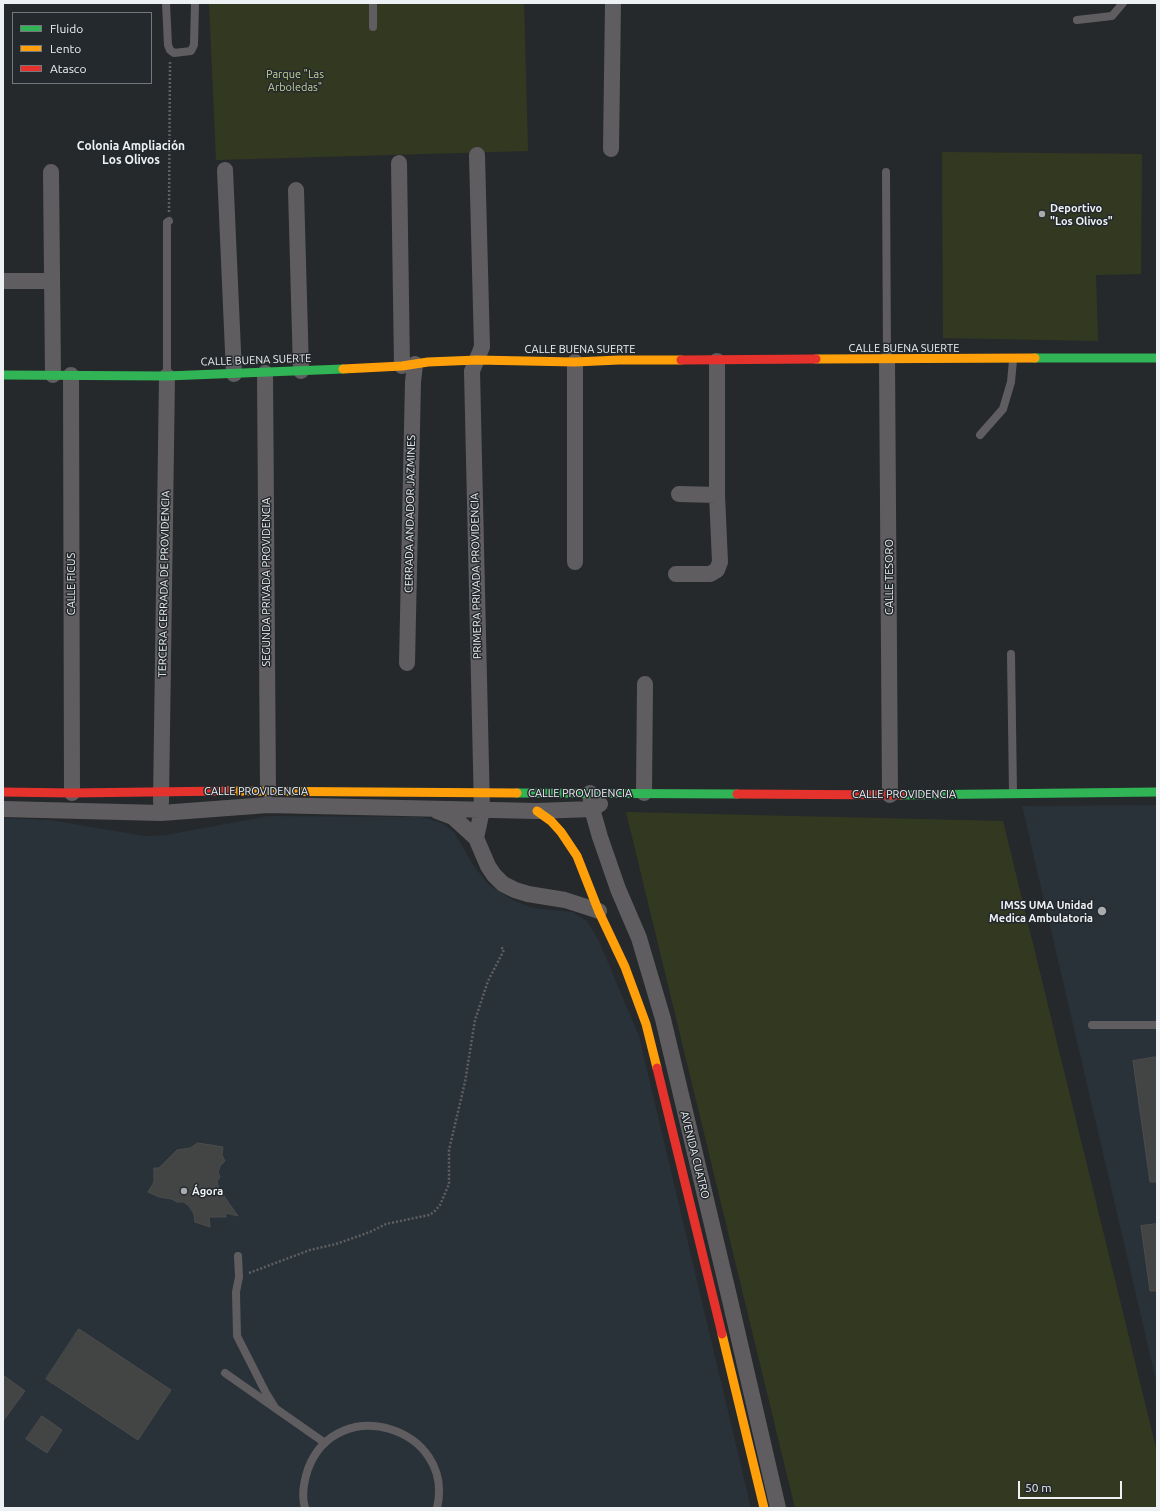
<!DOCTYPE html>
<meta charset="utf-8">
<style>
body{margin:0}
#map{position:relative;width:1160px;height:1511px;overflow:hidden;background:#26292b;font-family:Ubuntu,sans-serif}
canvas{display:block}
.frame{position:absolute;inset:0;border:4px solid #eef1f4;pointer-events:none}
.legend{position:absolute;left:12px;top:12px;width:140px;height:72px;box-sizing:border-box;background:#24292d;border:1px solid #75797d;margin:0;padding:5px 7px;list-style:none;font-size:12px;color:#eef1f4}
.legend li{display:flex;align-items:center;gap:8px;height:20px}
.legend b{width:20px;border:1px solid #75797d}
.scale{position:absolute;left:1018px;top:1481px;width:104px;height:18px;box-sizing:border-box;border:2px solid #eef1f4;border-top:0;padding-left:5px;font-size:12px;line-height:14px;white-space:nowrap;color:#eef1f4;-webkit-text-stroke:3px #24292d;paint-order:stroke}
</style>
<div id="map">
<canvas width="1160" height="1511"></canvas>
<div class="frame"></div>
<ul class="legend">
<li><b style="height:5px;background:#30b455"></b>Fluido</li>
<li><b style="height:5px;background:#ff9f0a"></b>Lento</li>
<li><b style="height:5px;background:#e5322d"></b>Atasco</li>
</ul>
<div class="scale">50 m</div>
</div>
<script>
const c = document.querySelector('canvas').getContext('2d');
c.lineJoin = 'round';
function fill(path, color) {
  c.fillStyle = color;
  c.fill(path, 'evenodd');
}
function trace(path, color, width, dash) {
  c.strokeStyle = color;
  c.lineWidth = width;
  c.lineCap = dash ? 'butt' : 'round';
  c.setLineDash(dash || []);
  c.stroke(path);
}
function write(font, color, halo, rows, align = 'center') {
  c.font = font + ' Ubuntu,sans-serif';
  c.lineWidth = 3;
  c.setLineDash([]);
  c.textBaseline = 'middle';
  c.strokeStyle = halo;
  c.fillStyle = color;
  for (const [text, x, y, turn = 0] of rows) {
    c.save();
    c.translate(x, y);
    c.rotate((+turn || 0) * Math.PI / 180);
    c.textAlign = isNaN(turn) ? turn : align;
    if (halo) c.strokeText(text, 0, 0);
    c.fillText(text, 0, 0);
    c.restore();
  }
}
const built = new Path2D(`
 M 1157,805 L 1157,1385 L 1022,806 Z
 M 268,816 L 422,817 L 442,823 L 454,832 L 473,865 L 489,885 L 513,900 L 533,908 L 573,912 L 587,921 L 599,941 L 639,1036 L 751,1508 L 3,1508 L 3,818 L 50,820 L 146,836 L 166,835 Z`);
const green = new Path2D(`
 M 209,3 L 524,3 L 528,151 L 216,160 Z
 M 942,152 L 1142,154 L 1141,274 L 1096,275 L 1098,341 L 943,338 Z
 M 626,812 L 1003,821 L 1157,1452 L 1157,1508 L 795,1508 Z`);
const building = new Path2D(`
 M 1157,1057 L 1157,1182 L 1150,1182 L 1133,1061 Z
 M 198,1143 L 223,1147 L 222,1155 L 225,1161 L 220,1166 L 218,1172 L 220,1177 L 217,1181 L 219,1189 L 238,1216 L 226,1213 L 226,1217 L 209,1217 L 210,1227 L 195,1222 L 194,1214 L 189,1206 L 184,1202 L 177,1202 L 172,1199 L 159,1197 L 148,1192 L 154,1182 L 154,1168 L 159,1168 L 177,1150 L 190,1148 Z
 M 1157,1224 L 1157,1291 L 1150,1291 L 1141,1226 Z
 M 79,1329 L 171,1390 L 138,1440 L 46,1379 Z
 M 3,1375 L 25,1391 L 3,1421 Z
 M 42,1416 L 62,1430 L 47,1453 L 26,1439 Z`);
const path = new Path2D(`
 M 169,212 L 170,61
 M 249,1273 L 310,1250 L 336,1244 L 370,1232 L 386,1224 L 429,1215 L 434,1212 L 440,1205 L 449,1184 L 449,1150 L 465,1082 L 475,1020 L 488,981 L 504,950 L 501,947`);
const lane = new Path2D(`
 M 166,3 L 168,45 L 170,50 L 174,53 L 191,51 L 194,45 L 195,3
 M 1077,20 L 1112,16 L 1123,3
 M 373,27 L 373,3
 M 886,172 L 887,359
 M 167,375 L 167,222 L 169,221
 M 980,435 L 1003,409 L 1011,382 L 1013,360
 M 1011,654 L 1013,793
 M 1092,1025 L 1157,1025
 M 238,1256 L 239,1277 L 236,1292 L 237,1336 L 266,1393 L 276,1409
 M 225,1373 L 325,1443
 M 305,1508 C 301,1495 304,1481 308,1469 C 337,1391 456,1428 437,1508`);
const street = new Path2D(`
 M 611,149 L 613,3
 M 399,163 L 402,366
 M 225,170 L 234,374
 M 51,172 L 53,375
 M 296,190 L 301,371
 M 3,281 L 52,281
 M 887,360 L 890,795
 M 575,362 L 575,562
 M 265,373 L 268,790
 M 71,375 L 72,793
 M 679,494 L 717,495
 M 676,574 L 710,574 L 717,570 L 720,562 L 717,495 L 717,361
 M 407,663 L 413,382 L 415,364
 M 590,793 L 592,809 L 600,837 L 618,889 L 639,938 L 663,1019 L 729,1296 L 778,1508
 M 644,793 L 645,684
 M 161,802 L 167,376
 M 3,809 L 161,813 L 268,805 L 537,811 L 592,809 L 600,804
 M 437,811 L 453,817 L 476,838 L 488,866 L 494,875 L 503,884 L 515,890 L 528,894 L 565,900 L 599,911
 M 476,838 L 482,810 L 472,371 L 482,347 L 477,155`);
const fast = new Path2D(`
 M 1035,358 L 1157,358
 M 3,375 L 167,376 L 343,369
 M 517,793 L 737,794
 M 901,795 L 1157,792`);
const slow = new Path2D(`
 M 816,359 L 1035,358
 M 343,369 L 402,366 L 428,362 L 477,360 L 575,362 L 619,360 L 681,360
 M 227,791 L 517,793
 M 537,811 L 551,821 L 561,832 L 577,856 L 599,912 L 625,967 L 646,1024 L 657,1068
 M 722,1334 L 764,1508`);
const jam = new Path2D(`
 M 681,360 L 816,359
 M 3,792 L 72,793 L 227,791
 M 737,794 L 901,795
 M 657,1068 L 722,1334`);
const markers = [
 [1042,214,4,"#a8abae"],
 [1102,911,5,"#a8abae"],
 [184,1191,4,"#a8abae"]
];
const parkNames = [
 ["Parque \"Las",295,74],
 ["Arboledas\"",295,87]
];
const poiNames = [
 ["Deportivo",1050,208],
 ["\"Los Olivos\"",1050,221],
 ["IMSS UMA Unidad",1093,905,"right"],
 ["Medica Ambulatoria",1093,918,"right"],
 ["Ágora",192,1191]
];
const streetNames = [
 ["CALLE BUENA SUERTE",904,348],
 ["CALLE BUENA SUERTE",580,349],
 ["CALLE BUENA SUERTE",256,360,-2],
 ["CERRADA ANDADOR JAZMINES",410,514,-89],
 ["PRIMERA PRIVADA PROVIDENCIA",476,576,-91],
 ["CALLE TESORO",889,577,-90],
 ["SEGUNDA PRIVADA PROVIDENCIA",266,582,-90],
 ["CALLE FICUS",71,584,-90],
 ["TERCERA CERRADA DE PROVIDENCIA",164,584,-89],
 ["CALLE PROVIDENCIA",256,791],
 ["CALLE PROVIDENCIA",580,793],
 ["CALLE PROVIDENCIA",904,794],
 ["AVENIDA CUATRO",695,1155,76]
];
const neighbourhoodNames = [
 ["Colonia Ampliación",131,146],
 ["Los Olivos",131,160]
];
fill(built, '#293139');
fill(green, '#333921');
fill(building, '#434444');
trace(building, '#4c4c4c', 1);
trace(path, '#5f5f61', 2.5, [2, 2]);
trace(lane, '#605d60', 8);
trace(street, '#605d60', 16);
trace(fast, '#30b455', 9);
trace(slow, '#ff9f0a', 9);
trace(jam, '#e5322d', 9);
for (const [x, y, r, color] of markers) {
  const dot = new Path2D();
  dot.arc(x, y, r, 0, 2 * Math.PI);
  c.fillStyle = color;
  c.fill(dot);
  trace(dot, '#24292d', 1.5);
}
write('11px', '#c5d197', '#24292d', parkNames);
write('bold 11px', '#eef1f4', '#24292d', poiNames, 'left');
write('11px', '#eef1f4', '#24292d', streetNames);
write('bold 12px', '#eef1f4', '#24292d', neighbourhoodNames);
</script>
